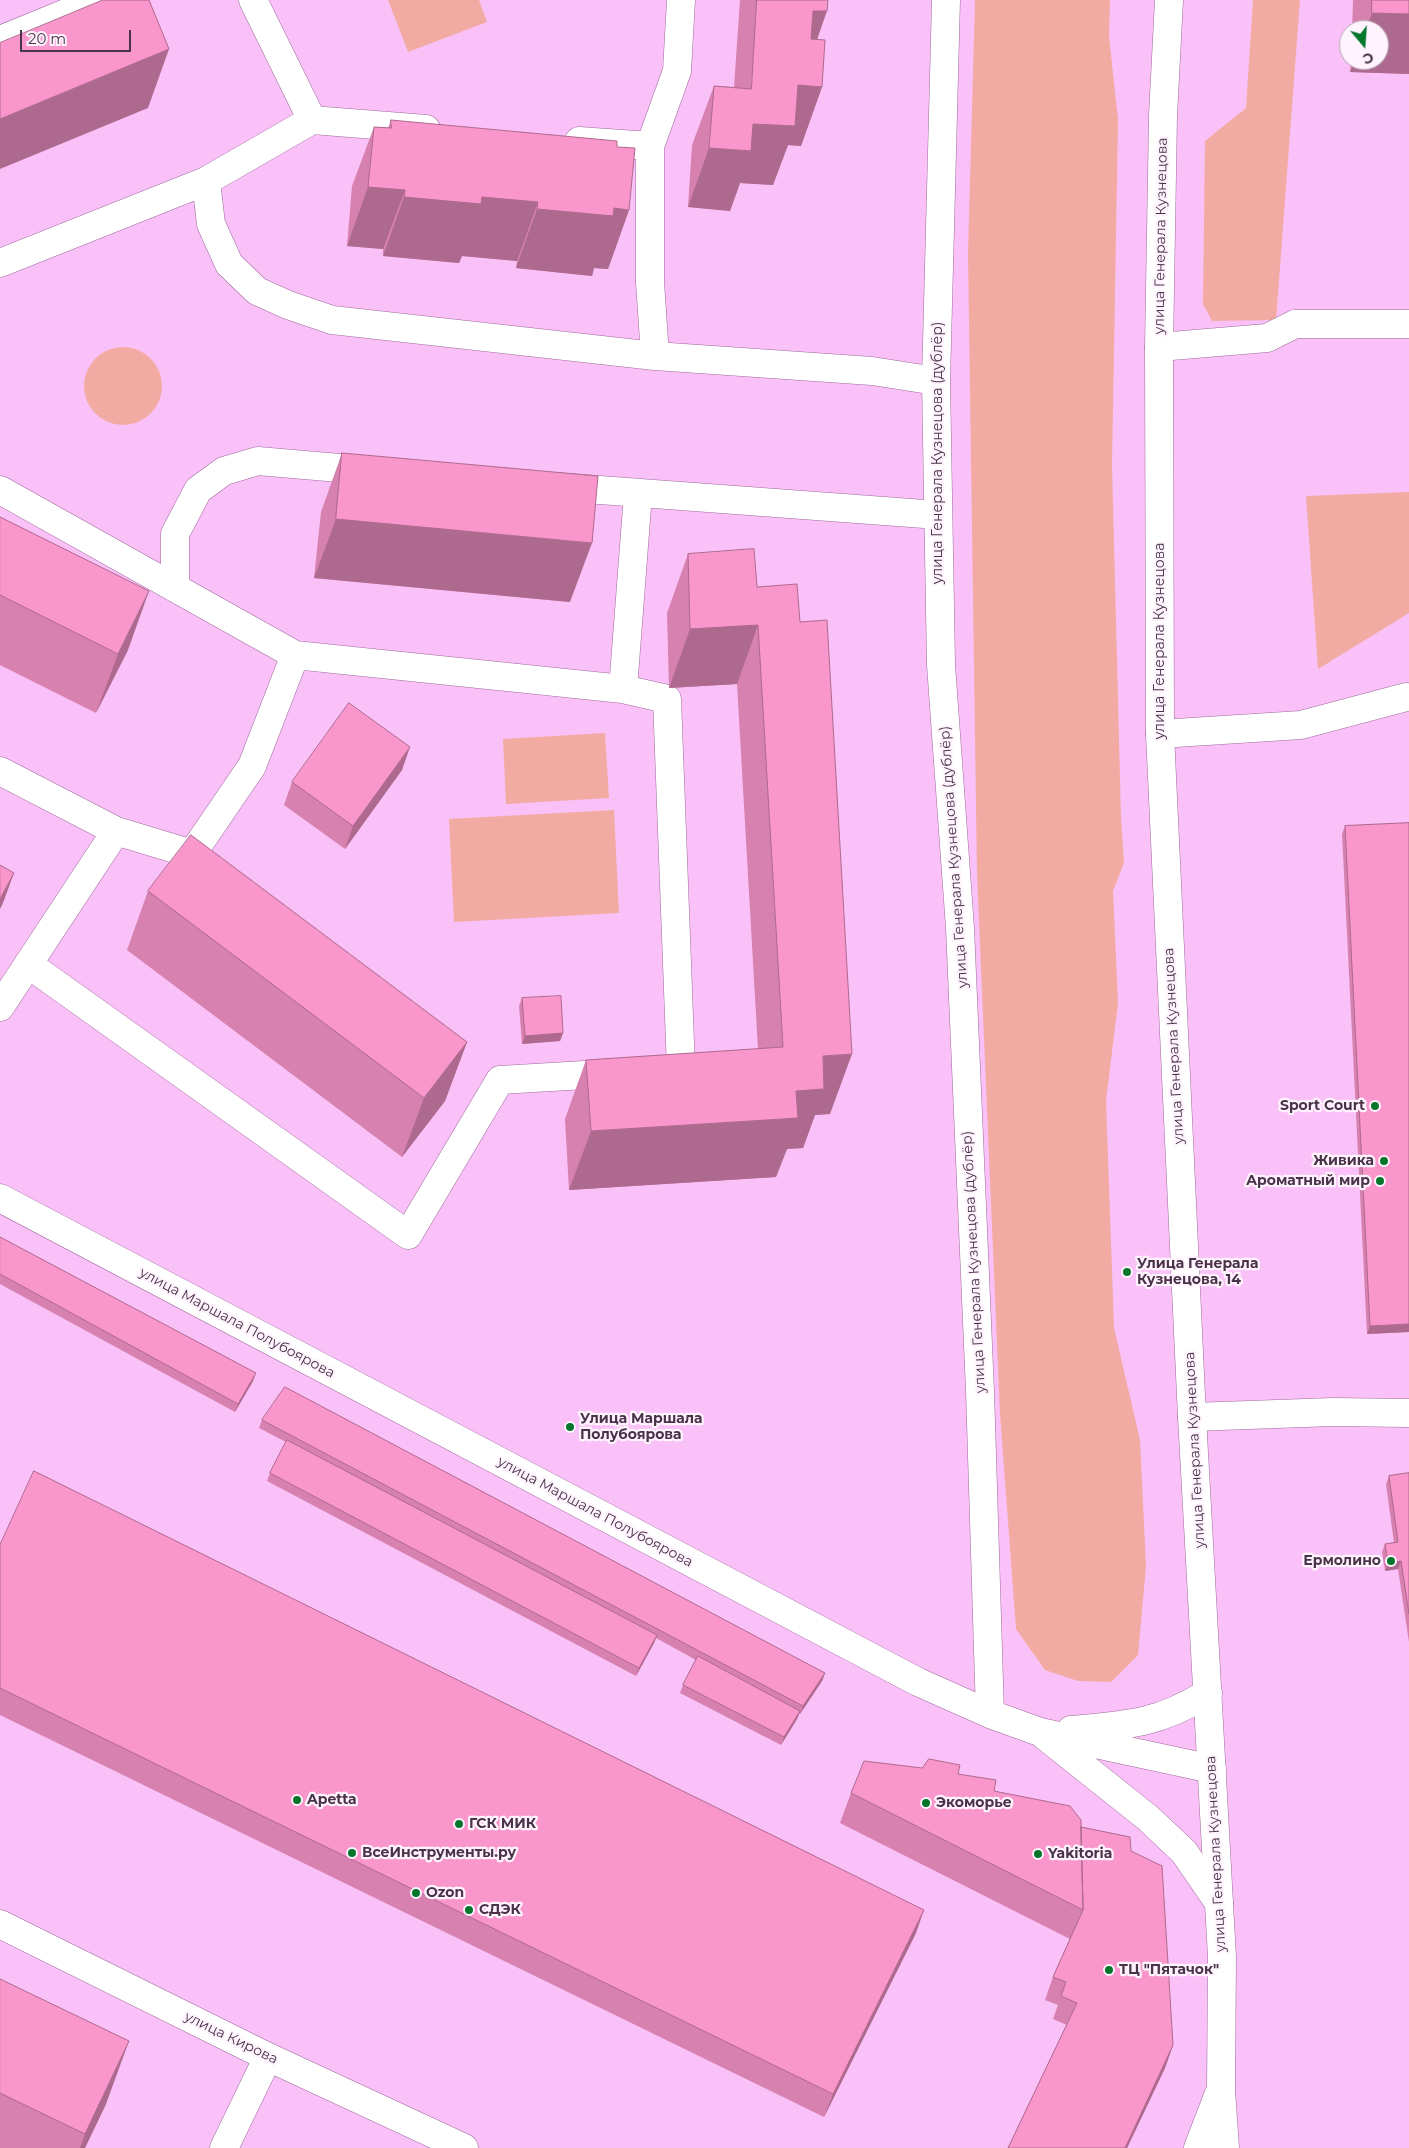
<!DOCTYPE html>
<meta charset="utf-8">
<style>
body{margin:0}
#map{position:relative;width:1409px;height:2148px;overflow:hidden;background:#f9c1f7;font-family:Montserrat,sans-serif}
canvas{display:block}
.north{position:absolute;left:1339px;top:20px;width:50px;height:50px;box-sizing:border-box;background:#fff4fe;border:1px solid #b6a7b6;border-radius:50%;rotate:162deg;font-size:14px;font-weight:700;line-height:20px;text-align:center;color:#493349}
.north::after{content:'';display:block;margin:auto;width:18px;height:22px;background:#04762b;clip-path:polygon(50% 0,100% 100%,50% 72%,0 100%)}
.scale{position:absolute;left:20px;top:30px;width:111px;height:22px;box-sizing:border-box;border:2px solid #493349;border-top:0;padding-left:6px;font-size:15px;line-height:18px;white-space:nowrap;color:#493349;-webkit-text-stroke:4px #fff4fe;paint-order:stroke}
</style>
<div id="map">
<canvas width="1409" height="2148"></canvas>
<div class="north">С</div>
<div class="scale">20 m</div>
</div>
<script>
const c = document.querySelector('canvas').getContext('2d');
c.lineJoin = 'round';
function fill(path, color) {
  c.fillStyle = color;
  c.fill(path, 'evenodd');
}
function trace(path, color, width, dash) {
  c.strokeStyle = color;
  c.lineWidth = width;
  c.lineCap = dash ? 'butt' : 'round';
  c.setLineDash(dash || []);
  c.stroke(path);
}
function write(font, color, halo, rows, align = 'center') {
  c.font = font + ' Montserrat,sans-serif';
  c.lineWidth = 4.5;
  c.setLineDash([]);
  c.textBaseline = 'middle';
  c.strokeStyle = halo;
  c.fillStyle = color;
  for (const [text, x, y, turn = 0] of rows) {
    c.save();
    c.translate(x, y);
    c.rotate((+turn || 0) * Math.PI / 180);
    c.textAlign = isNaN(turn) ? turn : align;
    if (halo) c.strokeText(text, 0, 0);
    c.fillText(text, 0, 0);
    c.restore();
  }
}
const green = new Path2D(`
 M 388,0 L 479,0 L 487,22 L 408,52 Z
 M 975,0 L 1110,0 L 1109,36 L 1118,120 L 1112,465 L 1121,818 L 1124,863 L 1113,891 L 1118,1003 L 1106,1101 L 1114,1328 L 1140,1440 L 1146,1566 L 1138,1655 L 1111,1682 L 1078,1681 L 1045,1670 L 1016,1629 L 1000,1414 L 977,874 L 968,253 Z
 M 1253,0 L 1300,0 L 1276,320 L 1212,321 L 1203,304 L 1205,141 L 1246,108 Z
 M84 386a39 39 0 1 1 78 0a39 39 0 1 1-78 0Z
 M 1409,492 L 1409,613 L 1318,669 L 1306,496 Z
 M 605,733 L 609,798 L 506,804 L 503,739 Z
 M 614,810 L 619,913 L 454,922 L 449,819 Z`);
const minor = new Path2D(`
 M 681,0 L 677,71 L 650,146 L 650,282 L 655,356 L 872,371 L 936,381
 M 946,0 L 936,381 L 941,665 L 960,928 L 980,1391 L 990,1714
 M 0,40 L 98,0
 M 312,120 L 426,129
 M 579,141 L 650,146
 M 206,181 L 211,224 L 229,264 L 257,291 L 288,305 L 332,320 L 655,356
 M 0,263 L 206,181 L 312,120 L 253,0
 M 1159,347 L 1267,338 L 1295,324 L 1409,324
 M 559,487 L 938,515
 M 0,490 L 295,655 L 623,689 L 667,699 L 681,1069 L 659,1070
 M 175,588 L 175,534 L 198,490 L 224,471 L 258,461 L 374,471
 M 623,689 L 638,494
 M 1160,734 L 1301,725 L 1406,697
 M 0,771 L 116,831
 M 28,964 L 408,1235 L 500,1080 L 619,1073
 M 0,1007 L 116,831 L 192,854 L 252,766 L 295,655
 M 0,1198 L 918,1682 L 990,1714 L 1040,1732 L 1212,1769
 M 1192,1417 L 1333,1412 L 1409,1413
 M 1071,1730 C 1128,1725 1158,1724 1208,1693
 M 1045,1736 L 1148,1818 L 1184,1852 L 1219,1903
 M 224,2148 L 268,2057`);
const major = new Path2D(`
 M 1169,0 L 1163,116 L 1159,347 L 1160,734 L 1192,1417 L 1222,1957 L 1221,2090 L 1225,2148
 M 0,1924 L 268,2057 L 464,2148
 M 1198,2148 L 1218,2096`);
const wall = new Path2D(`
 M 740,0 L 828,0 L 817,40 L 822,87 L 801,146 L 788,145 L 773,185 L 740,183 L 730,211 L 688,207 L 692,145 L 714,86 L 734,87 Z
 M 1353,0 L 1409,0 L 1409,74 L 1350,72 L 1351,60 L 1379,60 L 1379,30 L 1352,30 Z
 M 391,120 L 617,147 L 629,210 L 608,269 L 594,268 L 592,276 L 516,268 L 517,261 L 462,256 L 459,263 L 383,256 L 383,249 L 347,246 L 352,186 L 374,127 L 388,128 Z
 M 342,453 L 570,602 L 314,578 L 321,512 Z
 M 0,517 L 128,650 L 96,713 L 0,665 Z
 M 688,554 L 757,587 L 830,1114 L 815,1115 L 803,1148 L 787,1149 L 776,1177 L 569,1190 L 565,1119 L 586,1060 L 758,1049 L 737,684 L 669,688 L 667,613 Z
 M 402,770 L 345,849 L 284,805 L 292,782 Z
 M 1409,823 L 1409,1332 L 1367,1334 L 1342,834 L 1345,826 Z
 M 148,891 L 467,1042 L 445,1101 L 402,1157 L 127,950 Z
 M 522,998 L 563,1033 L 560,1041 L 522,1044 L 519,1006 Z
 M 0,1237 L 253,1381 L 235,1412 L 0,1284 Z
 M 262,1420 L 825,1673 L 822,1681 L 800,1714 L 799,1714 L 797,1719 L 781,1745 L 680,1693 L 683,1685 L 696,1660 L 656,1638 L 654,1643 L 636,1676 L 267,1481 L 270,1473 L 286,1442 L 259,1428 Z
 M 1409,1473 L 1409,1642 L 1398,1569 L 1385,1571 L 1382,1552 L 1385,1544 L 1394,1543 L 1386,1484 L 1389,1476 Z
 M 0,1545 L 916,1933 L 824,2117 L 0,1715 Z
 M 958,1774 L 994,1791 L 1081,1827 L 1131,1851 L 1173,2045 L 1165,2068 L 1127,2148 L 1008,2148 L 1067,2025 L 1053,2019 L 1058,2005 L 1045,2000 L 1053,1977 L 1070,1939 L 840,1823 L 851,1793 Z
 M 0,1979 L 106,2104 L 85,2148 L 0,2148 Z`);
const shadedWall = new Path2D(`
 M 813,11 L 827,11 L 806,71 Z
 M 1372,13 L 1409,14 L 1409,74 L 1350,72 L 1355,60 L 1379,60 L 1379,30 L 1366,30 Z
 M 169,49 L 148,108 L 0,169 L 0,119 Z
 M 798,85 L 822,87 L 801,146 L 788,145 L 773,185 L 740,183 L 730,211 L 688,207 L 709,148 L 753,124 Z
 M 368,187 L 405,190 L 383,249 L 347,246 Z
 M 404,197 L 482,197 L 538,202 L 517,261 L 462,256 L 459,263 L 383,256 Z
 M 614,208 L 629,210 L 608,269 L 594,268 L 592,276 L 516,268 L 537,209 Z
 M 336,519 L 592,543 L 570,602 L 314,578 Z
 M 149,591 L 128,650 L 96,713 L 118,654 Z
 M 758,625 L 737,684 L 669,688 L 690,629 Z
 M 410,747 L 402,770 L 345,849 L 353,826 Z
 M 14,873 L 3,903 L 0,909 L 0,899 Z
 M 563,1033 L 560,1041 L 522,1044 L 525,1036 Z
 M 467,1042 L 445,1101 L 402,1157 L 424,1098 Z
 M 852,1054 L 830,1114 L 815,1115 L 803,1148 L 787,1149 L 776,1177 L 569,1190 L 591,1131 L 796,1091 L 823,1056 Z
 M 1409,1324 L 1409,1332 L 1367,1334 L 1370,1326 Z
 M 256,1373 L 253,1381 L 235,1412 L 238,1404 Z
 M 1401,1561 L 1398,1569 L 1385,1571 L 1388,1563 Z
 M 657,1635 L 654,1643 L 636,1676 L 639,1668 Z
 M 825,1673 L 822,1681 L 800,1714 L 803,1706 Z
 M 800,1711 L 797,1719 L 781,1745 L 784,1737 Z
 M 924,1910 L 916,1933 L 824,2117 L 833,2094 Z
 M 129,2041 L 106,2104 L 85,2148 L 80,2148 L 85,2134 Z
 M 1173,2045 L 1165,2068 L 1127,2148 L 1125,2148 Z`);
const building = new Path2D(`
 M 103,0 L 149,0 L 169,49 L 0,119 L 0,43 Z
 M 757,0 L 828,0 L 827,11 L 813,11 L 811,39 L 825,40 L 822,87 L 798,85 L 795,126 L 753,124 L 751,151 L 709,148 L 714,86 L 751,89 Z
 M 1372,0 L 1409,0 L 1409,14 L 1372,13 Z
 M 391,120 L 617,141 L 617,147 L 635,148 L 629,210 L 614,208 L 613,216 L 537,209 L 538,202 L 482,197 L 481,204 L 404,197 L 405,190 L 368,187 L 374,127 L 391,128 Z
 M 342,453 L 598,476 L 592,543 L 336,519 Z
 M 0,517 L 149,591 L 118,654 L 0,595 Z
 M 754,549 L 757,587 L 797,584 L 800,622 L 827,620 L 852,1054 L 823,1056 L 824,1089 L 796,1091 L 798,1118 L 591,1131 L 586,1060 L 783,1047 L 758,625 L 690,629 L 688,554 Z
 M 349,703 L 410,747 L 353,826 L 292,782 Z
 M 1409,823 L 1409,1324 L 1370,1326 L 1345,826 Z
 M 191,835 L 467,1042 L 424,1098 L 148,891 Z
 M 0,865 L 14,873 L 0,899 Z
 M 561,996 L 563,1033 L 525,1036 L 522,998 Z
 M 0,1237 L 256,1373 L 238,1404 L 0,1274 Z
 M 285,1387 L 825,1673 L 803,1706 L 262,1420 Z
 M 287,1440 L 657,1635 L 639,1668 L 270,1473 Z
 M 34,1471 L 924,1910 L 833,2094 L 0,1688 L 0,1545 Z
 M 1409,1473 L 1409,1614 L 1401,1561 L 1388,1563 L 1385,1544 L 1398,1542 L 1389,1476 Z
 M 698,1656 L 800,1711 L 784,1737 L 683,1685 Z
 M 929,1759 L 960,1765 L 958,1774 L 996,1780 L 994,1791 L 1070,1806 L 1081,1820 L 1083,1910 L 851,1793 L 864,1761 L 922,1768 Z
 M 1081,1827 L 1130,1837 L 1131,1851 L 1162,1866 L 1173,2045 L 1125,2148 L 1008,2148 L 1077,2003 L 1061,1996 L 1066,1982 L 1053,1977 L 1083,1910 Z
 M 0,1979 L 129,2041 L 85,2134 L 0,2093 Z`);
const markers = [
 [1375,1106,5,"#04762b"],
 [1384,1161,5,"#04762b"],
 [1380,1181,5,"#04762b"],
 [1127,1272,5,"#04762b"],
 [570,1427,5,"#04762b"],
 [1391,1561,5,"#04762b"],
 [297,1800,5,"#04762b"],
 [926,1803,5,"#04762b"],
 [459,1824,5,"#04762b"],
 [352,1853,5,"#04762b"],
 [1038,1854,5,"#04762b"],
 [416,1893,5,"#04762b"],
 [469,1910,5,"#04762b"],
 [1109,1970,5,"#04762b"]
];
const streetNames = [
 ["улица Генерала Кузнецова",1161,236,-89],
 ["улица Генерала Кузнецова (дублёр)",938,453,-90],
 ["улица Генерала Кузнецова",1160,641,-90],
 ["улица Генерала Кузнецова (дублёр)",954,857,-94],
 ["улица Генерала Кузнецова",1174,1046,-93],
 ["улица Генерала Кузнецова (дублёр)",974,1262,-93],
 ["улица Маршала Полубоярова",237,1323,28],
 ["улица Генерала Кузнецова",1195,1450,-93],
 ["улица Маршала Полубоярова",595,1512,28],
 ["улица Генерала Кузнецова",1216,1854,-93],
 ["улица Кирова",231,2038,26]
];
const poiNames = [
 ["Sport Court",1365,1106,"right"],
 ["Живика",1374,1161,"right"],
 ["Ароматный мир",1370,1181,"right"],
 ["Улица Генерала",1137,1264],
 ["Кузнецова, 14",1137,1280],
 ["Улица Маршала",580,1419],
 ["Полубоярова",580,1435],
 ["Ермолино",1381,1561,"right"],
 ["Apetta",307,1800],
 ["Экоморье",936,1803],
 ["ГСК МИК",469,1824],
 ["ВсеИнструменты.ру",362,1853],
 ["Yakitoria",1048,1854],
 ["Ozon",426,1893],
 ["СДЭК",479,1910],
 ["ТЦ \"Пятачок\"",1119,1970]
];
fill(green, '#f2aba2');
trace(minor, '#9d6a9c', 29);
trace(major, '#9d6a9c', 29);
trace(minor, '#fff', 28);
trace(major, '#fff', 28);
fill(wall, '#d681af');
fill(shadedWall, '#ae698e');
fill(building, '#f996cb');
trace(building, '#ae698e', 1);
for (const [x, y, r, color] of markers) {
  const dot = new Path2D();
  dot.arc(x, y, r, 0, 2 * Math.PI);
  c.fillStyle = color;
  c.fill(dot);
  trace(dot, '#fff4fe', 2);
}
write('14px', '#493349', '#fff4fe', streetNames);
write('bold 14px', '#493349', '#fff4fe', poiNames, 'left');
</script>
